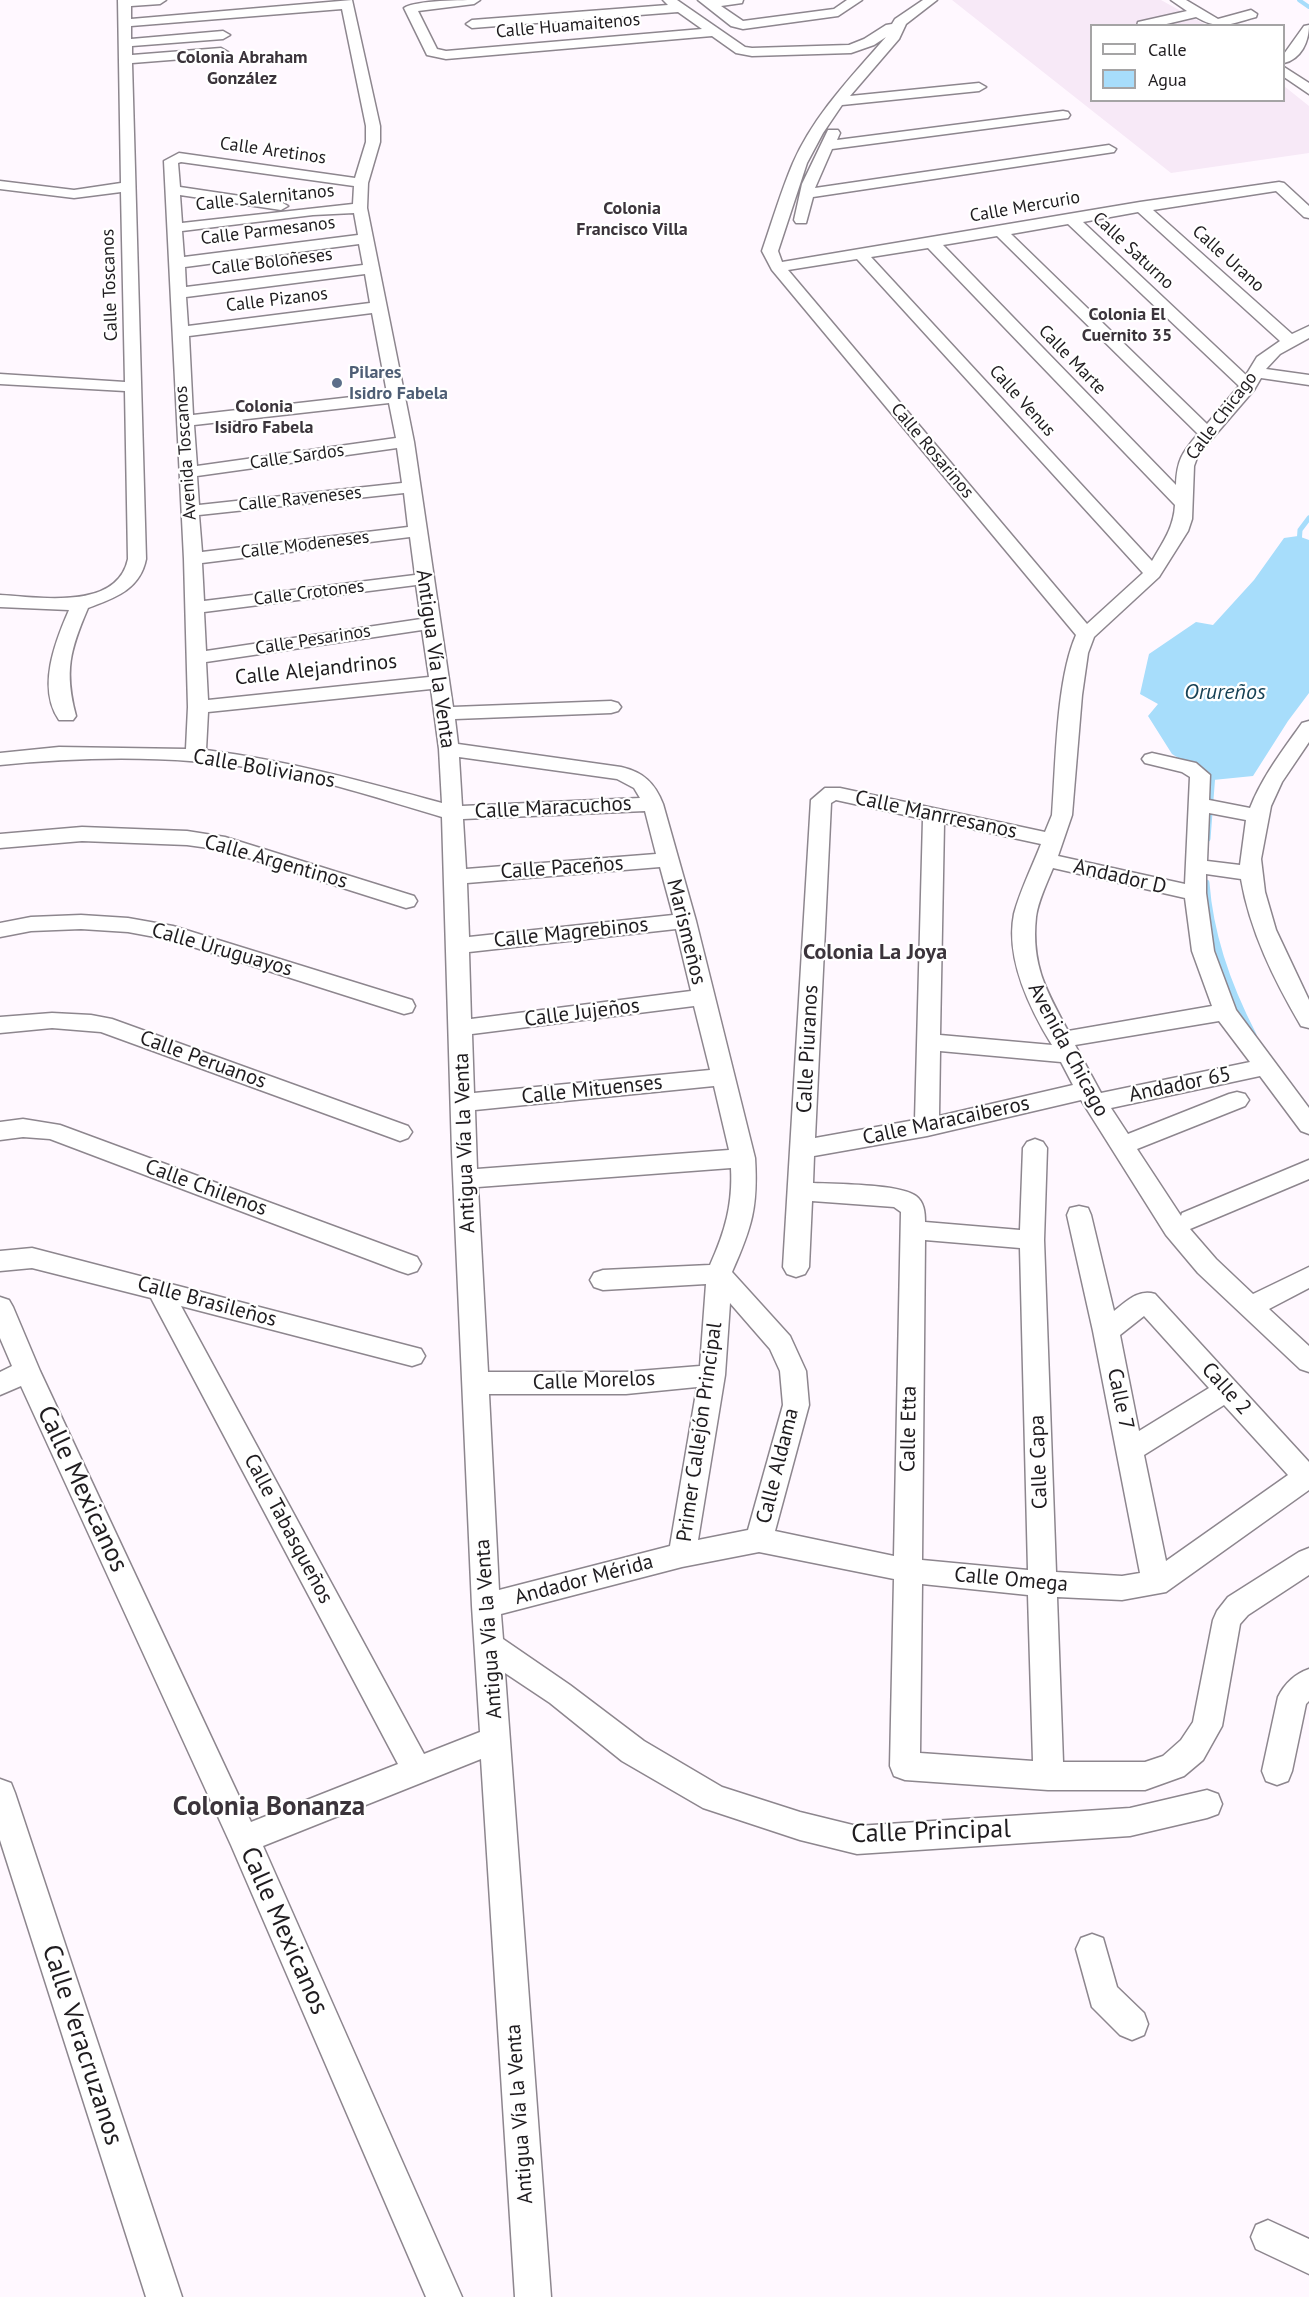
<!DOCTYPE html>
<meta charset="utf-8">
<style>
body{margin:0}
#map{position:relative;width:1309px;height:2297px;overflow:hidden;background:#fff8ff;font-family:"PT Sans",sans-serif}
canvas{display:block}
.legend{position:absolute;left:1090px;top:24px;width:195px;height:78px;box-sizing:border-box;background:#fff;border:2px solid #a5a4a5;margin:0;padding:8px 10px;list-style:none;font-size:18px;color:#1f1c1f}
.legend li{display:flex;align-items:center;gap:12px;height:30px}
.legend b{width:30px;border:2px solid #a5a4a5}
</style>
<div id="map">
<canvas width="1309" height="2297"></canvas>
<ul class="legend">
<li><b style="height:8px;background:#fff"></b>Calle</li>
<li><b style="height:16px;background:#a7ddfb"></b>Agua</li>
</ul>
</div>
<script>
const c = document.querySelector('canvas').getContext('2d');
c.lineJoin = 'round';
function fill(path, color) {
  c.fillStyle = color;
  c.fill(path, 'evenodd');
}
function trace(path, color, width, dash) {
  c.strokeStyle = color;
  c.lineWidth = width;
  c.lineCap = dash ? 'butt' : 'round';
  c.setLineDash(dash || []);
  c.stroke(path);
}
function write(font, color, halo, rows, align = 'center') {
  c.font = font + ' "PT Sans",sans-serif';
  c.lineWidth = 4.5;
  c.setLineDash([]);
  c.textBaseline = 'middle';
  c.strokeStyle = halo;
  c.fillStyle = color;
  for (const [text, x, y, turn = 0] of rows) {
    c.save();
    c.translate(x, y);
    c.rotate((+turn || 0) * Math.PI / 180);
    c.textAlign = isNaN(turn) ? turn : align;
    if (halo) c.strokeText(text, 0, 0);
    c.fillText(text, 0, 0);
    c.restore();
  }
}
const built = new Path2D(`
 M 952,0 L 1161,0 L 1206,25 L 1092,26 L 1092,100 L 1284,100 L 1284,86 L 1309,106 L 1309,153 L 1171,173 Z`);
const water = new Path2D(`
 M 1298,536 L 1309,540 L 1309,693 L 1288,721 L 1253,776 L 1213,780 L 1172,754 L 1148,716 L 1158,704 L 1140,694 L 1149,654 L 1196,622 L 1213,625 L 1254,580 L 1284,538 Z`);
const streamFar2 = new Path2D(`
 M 1299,0 L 1309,7`);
const streamFar1 = new Path2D(`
 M 1299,544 L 1300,530 L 1309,518
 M 1208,839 L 1213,773`);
const stream = new Path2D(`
 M 1206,883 C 1210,938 1228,987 1253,1035`);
const minor = new Path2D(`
 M 118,0 L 166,0 L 160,4 L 131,6 L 131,19 L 352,0 L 380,126 L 380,142 L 368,183 L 367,208 L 414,442 L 453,707 L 611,701 L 618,703 L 621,707 L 618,711 L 611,713 L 455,719 L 458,744 L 621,767 C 643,772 655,783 663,804 L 696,921 L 755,1158 C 758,1207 752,1227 732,1272 L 790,1336 L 806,1371 L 809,1405 L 775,1531 L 894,1556 L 901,1212 L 894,1207 L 812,1201 L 809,1267 L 805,1274 L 796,1277 L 787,1274 L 783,1267 L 811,800 L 825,788 L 840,788 L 1045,832 L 1052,815 C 1056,763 1056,681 1076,635 L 772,270 L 762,251 C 772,222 781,191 793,163 C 814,115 852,76 886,37 L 874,45 L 851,53 L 752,56 L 736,53 L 712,36 L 446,59 L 427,55 L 404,8 C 416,0 463,0 480,0 L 474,4 L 418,11 L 437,49 L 446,51 L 702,29 L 678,12 L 472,28 L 466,24 L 472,20 L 668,5 L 663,0 L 677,0 L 745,47 L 752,48 L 849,45 L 864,39 L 886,25 L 892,24 L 895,19 L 923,0 L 937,0 L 906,24 L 899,39 L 850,96 L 979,83 L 986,87 L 979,91 L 842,105 L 823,133 L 807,163 L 778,251 L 782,262 L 1140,202 L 1279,182 L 1284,183 L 1309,206 L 1309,218 L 1304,217 L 1276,191 L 1153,210 L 1292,334 L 1309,326 L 1309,338 L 1280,354 L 1266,369 L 1309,375 L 1309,385 L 1261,378 L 1254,390 L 1198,455 L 1194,466 L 1192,519 L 1188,531 L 1159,577 L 1094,637 L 1088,653 L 1082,695 L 1072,815 L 1058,856 L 1185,884 L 1190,777 L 1182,772 L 1145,763 L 1142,759 L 1145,755 L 1152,753 L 1196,763 L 1210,775 L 1209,800 L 1250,808 C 1262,777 1283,750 1302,723 L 1309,721 L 1309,742 L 1282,782 L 1271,806 L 1261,859 L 1265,892 L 1276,930 L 1309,1000 L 1309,1028 L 1301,1026 C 1274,980 1250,931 1241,879 L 1206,874 L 1206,893 L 1214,951 L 1236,1010 L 1309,1108 L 1309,1134 L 1301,1131 L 1260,1076 L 1111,1108 L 1128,1134 L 1229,1094 L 1237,1092 L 1245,1094 L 1249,1100 L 1245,1106 L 1137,1149 L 1181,1216 L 1182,1213 L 1309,1160 L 1309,1179 L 1190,1229 L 1216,1259 L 1253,1294 L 1309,1267 L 1309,1288 L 1269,1309 L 1309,1346 L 1309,1372 L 1300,1369 L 1198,1273 L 1166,1235 L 1081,1100 L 927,1136 L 814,1156 L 813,1183 C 834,1184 901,1184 916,1196 C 924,1202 925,1212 925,1222 L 1020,1230 L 1023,1148 L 1027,1142 L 1035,1139 L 1043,1142 L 1047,1148 L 1044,1240 L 1056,1572 L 1122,1576 L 1140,1573 L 1093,1331 L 1067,1215 L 1070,1208 L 1079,1206 L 1088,1208 L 1091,1215 L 1114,1311 C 1127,1301 1138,1289 1155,1294 L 1309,1462 L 1309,1490 L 1166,1592 L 1122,1600 L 1057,1597 L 1063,1762 L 1145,1762 L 1163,1756 L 1181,1740 L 1193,1722 L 1213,1620 L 1217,1611 L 1228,1597 L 1299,1552 L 1309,1548 L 1309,1575 L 1248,1615 L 1240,1624 L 1222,1726 L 1203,1760 L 1184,1776 L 1145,1790 L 1048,1790 L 905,1780 L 894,1776 L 890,1766 L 894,1579 L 759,1552 L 682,1567 L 501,1614 L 503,1639 L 570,1685 L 644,1741 L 722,1787 L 800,1812 L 857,1826 L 1130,1808 L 1207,1790 L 1218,1794 L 1222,1804 L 1218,1814 L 1207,1818 L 1130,1836 L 857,1854 L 800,1840 L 703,1808 L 622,1761 L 550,1703 L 505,1673 L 551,2297 L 515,2297 L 481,1759 L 263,1846 L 462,2297 L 426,2297 L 231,1845 L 21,1386 L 0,1395 L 0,1372 L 12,1366 L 0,1338 L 0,1297 L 9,1300 L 13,1307 L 40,1371 L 251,1822 L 398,1764 L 151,1298 L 32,1268 L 0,1271 L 0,1251 L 32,1248 L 421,1349 L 425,1356 L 421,1363 L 412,1366 L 181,1306 L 424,1754 L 480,1732 L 472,1606 L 452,1152 L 442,817 C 384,800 325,780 265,770 C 178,755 87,756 0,765 L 0,753 L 59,747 L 186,749 L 188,707 L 184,559 L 164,161 L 179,153 L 355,178 L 366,142 L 366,126 L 342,9 L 131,26 L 131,39 L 223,31 L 230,35 L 223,39 L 132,46 L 132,55 L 221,48 L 228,52 L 221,56 L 132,63 L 146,559 C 140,590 114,598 88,608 C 70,650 64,671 76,716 L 73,720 L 59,720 C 37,688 55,642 69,610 L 0,607 L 0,595 C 39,597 117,611 128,559 L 125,391 L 0,384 L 0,374 L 125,382 L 121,192 L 74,198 L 0,189 L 0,181 L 74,190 L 121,183 ZM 181,162 L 354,186 L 353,204 L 182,223 L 180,195 L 281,210 L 288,206 L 281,202 L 180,187 L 178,163 ZM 1138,212 L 1280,341 L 1257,357 L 1246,375 L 1083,222 ZM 354,213 L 358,235 L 184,257 L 182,231 L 313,215 ZM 1068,224 L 1239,386 L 1207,424 L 1011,234 ZM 997,236 L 1198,434 C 1182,453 1177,460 1176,485 L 943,245 ZM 359,244 L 363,265 L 186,287 L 185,267 ZM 928,248 L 1175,505 C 1174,527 1163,542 1152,561 L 871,257 ZM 857,259 L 1143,573 L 1087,624 L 788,270 ZM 365,274 L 370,303 L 188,326 L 186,297 ZM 372,313 L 387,393 L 193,415 L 189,336 ZM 389,403 L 396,438 L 197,466 L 194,425 ZM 397,448 L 402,483 L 199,505 L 197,476 ZM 404,493 L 408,527 L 202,552 L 199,515 ZM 410,537 L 415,575 L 204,601 L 202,563 ZM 416,585 L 421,619 L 206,651 L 204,612 ZM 422,630 L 429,677 L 208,700 L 206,662 ZM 431,689 L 439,749 L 442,803 C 362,781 289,761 206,750 L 208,712 ZM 459,757 L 617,779 L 634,788 L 640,798 L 462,806 ZM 836,800 L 923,819 L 915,1120 L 815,1138 L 831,803 ZM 645,811 L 656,854 L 466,869 L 463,819 ZM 1209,813 L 1246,820 L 1240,865 L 1207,861 ZM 944,823 L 1041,844 C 1032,867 1020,891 1014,914 C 1005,959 1030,1009 1052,1045 L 940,1035 ZM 660,867 L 673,915 L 469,937 L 467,883 ZM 1053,868 L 1185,898 L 1192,951 L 1212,1006 L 1068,1031 C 1046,990 1031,965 1036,917 C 1038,901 1047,883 1053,868 ZM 676,929 L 691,991 L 471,1019 L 469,952 ZM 694,1006 L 710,1070 L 474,1093 L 472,1034 ZM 1219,1021 L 1250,1062 L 1101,1093 L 1075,1045 ZM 940,1051 L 1061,1062 L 1073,1085 L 939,1116 ZM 714,1086 L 729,1150 L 477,1169 L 475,1110 ZM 731,1168 C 733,1204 725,1232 710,1265 L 603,1270 L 594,1273 L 590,1280 L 594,1287 L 603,1290 L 706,1284 L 700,1366 L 626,1372 L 488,1372 L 478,1187 ZM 925,1240 L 1020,1248 L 1028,1570 L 922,1560 ZM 730,1303 L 770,1349 L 780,1371 L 783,1405 L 748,1530 L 698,1540 L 725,1375 ZM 1144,1316 L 1209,1388 L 1139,1431 L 1120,1335 ZM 697,1387 L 670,1546 L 499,1590 L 489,1394 L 626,1394 ZM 1224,1405 L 1288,1475 L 1166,1561 L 1144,1455 ZM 922,1584 L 1028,1595 L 1033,1761 L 920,1753 Z
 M 698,0 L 743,0 L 742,3 L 721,6 L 743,21 L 834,9 L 847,0 L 862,0 L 838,16 L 743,29 L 731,26 Z
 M 1171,0 L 1186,0 L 1218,19 L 1251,10 L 1257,14 L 1256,17 C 1230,24 1220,31 1196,17 L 1158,26 L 1137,26 L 1138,22 L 1187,11 Z
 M 1309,25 C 1309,42 1301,59 1284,63 L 1284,54 L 1304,26 Z
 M 1284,67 L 1309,83 L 1309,94 L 1284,77 Z
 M 1063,111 L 1068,112 L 1070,115 L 1068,118 L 832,149 L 815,188 L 1109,145 L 1116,149 L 1114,152 L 813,197 L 806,223 L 796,223 L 794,220 L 802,184 L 828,130 L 838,130 L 840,133 L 837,140 Z
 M 82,827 L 187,831 L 225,837 L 414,896 L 417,901 L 414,906 L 406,908 L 223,850 L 187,845 L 82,841 L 0,848 L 0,834 Z
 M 81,915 L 128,918 L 173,926 L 412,1000 L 415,1006 L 412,1012 L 404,1014 L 171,940 L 128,932 L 81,929 L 31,931 L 0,937 L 0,923 L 31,917 Z
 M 52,1013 L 91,1015 L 112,1019 L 408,1126 L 412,1132 L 408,1138 L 400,1141 L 392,1138 L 101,1032 L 52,1028 L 0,1033 L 0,1017 Z
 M 23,1119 L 60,1125 L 417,1257 L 421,1264 L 417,1271 L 408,1274 L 399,1271 L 50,1139 L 23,1137 L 0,1140 L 0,1122 Z
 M 1309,1669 L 1309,1701 L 1306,1704 L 1292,1771 L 1288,1781 L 1277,1785 L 1266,1781 L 1262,1771 L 1278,1697 C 1285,1683 1295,1674 1309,1669 Z
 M 0,1779 L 11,1783 L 15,1793 L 182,2297 L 146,2297 L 0,1840 Z
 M 1092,1934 L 1103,1938 L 1117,1987 L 1144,2013 L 1148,2024 L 1144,2035 L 1132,2040 L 1120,2035 L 1092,2007 L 1076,1949 L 1081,1938 Z
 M 1268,2220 L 1309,2239 L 1309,2274 L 1256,2249 L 1251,2237 L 1256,2225 Z`);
const markers = [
 [337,383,6,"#5c6f8a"]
];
const farStreetnames = [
 ["Calle Huamaitenos",568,26,-5],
 ["Calle Aretinos",273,151,8],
 ["Calle Salernitanos",265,198,-6],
 ["Calle Mercurio",1025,207,-10],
 ["Calle Parmesanos",268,231,-7],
 ["Calle Saturno",1133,251,43],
 ["Calle Urano",1228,259,42],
 ["Calle Boloñeses",272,262,-7],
 ["Calle Toscanos",110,285,-92],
 ["Calle Pizanos",277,300,-7],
 ["Calle Marte",1072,360,46],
 ["Calle Venus",1022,401,48],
 ["Calle Chicago",1222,416,-53],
 ["Calle Rosarinos",932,451,50],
 ["Avenida Toscanos",186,453,-94],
 ["Calle Sardos",297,457,-8],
 ["Calle Raveneses",300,499,-6],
 ["Calle Modeneses",305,545,-7],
 ["Calle Crotones",309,593,-7],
 ["Calle Pesarinos",313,640,-9]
];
const farNeighbourhoodnames = [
 ["Colonia Abraham",242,58],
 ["González",242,79],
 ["Colonia",632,209],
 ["Francisco Villa",632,230],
 ["Colonia El",1127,315],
 ["Cuernito 35",1127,336],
 ["Colonia",264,407],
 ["Isidro Fabela",264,428]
];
const farServicenames = [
 ["Pilares",349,373],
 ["Isidro Fabela",349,394]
];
const streetNames = [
 ["Antigua Vía la Venta",435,659,82],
 ["Calle Alejandrinos",316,670,-6],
 ["Calle Bolivianos",264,769,10],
 ["Calle Maracuchos",553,808,-3],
 ["Calle Manrresanos",936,815,12],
 ["Calle Argentinos",276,862,16],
 ["Calle Paceños",562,868,-4],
 ["Andador D",1120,877,13],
 ["Marismeños",686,932,76],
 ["Calle Magrebinos",571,933,-6],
 ["Calle Uruguayos",222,950,16],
 ["Calle Jujeños",582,1013,-7],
 ["Calle Piuranos",808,1049,-87],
 ["Avenida Chicago",1068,1050,62],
 ["Calle Peruanos",203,1060,20],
 ["Andador 65",1180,1085,-12],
 ["Calle Mituenses",592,1090,-6],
 ["Calle Maracaiberos",946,1121,-12],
 ["Antigua Vía la Venta",465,1143,-92],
 ["Calle Chilenos",206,1188,20],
 ["Calle Brasileños",207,1302,15],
 ["Calle Morelos",594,1381,-2],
 ["Calle 2",1226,1389,48],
 ["Calle 7",1120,1399,78],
 ["Calle Etta",909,1429,-89],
 ["Primer Callejón Principal",700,1432,-82],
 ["Calle Capa",1039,1462,-92],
 ["Calle Aldama",778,1466,-76],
 ["Calle Tabasqueños",288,1529,62],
 ["Andador Mérida",584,1580,-15],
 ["Calle Omega",1011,1580,5],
 ["Antigua Vía la Venta",489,1629,-94],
 ["Antigua Vía la Venta",520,2114,-94]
];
const waterNames = [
 ["Orureños",1225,693]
];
const neighbourhoodNames = [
 ["Colonia La Joya",875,953]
];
const nearStreetnames = [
 ["Calle Mexicanos",82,1489,65],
 ["Calle Principal",931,1832,-2],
 ["Calle Mexicanos",284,1931,66],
 ["Calle Veracruzanos",82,2045,72]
];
const nearNeighbourhoodnames = [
 ["Colonia Bonanza",269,1807]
];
fill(built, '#f7e9f7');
fill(water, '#a7ddfb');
trace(streamFar2, '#a7ddfb', 4);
trace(streamFar1, '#a7ddfb', 5);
trace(stream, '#a7ddfb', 7);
trace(minor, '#8d868e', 3);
fill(minor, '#fff');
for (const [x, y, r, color] of markers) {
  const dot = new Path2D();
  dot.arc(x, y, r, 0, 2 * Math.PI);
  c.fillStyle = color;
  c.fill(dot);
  trace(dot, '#fff', 2);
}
write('18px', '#1f1c1f', '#fff', farStreetnames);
write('bold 18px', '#3b343b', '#fff', farNeighbourhoodnames);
write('bold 18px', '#4e5e75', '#fff', farServicenames, 'left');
write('21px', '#1f1c1f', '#fff', streetNames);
write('italic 22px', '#174256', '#fff', waterNames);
write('bold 22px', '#3b343b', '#fff', neighbourhoodNames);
write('26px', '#1f1c1f', '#fff', nearStreetnames);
write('bold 27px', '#3b343b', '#fff', nearNeighbourhoodnames);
</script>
